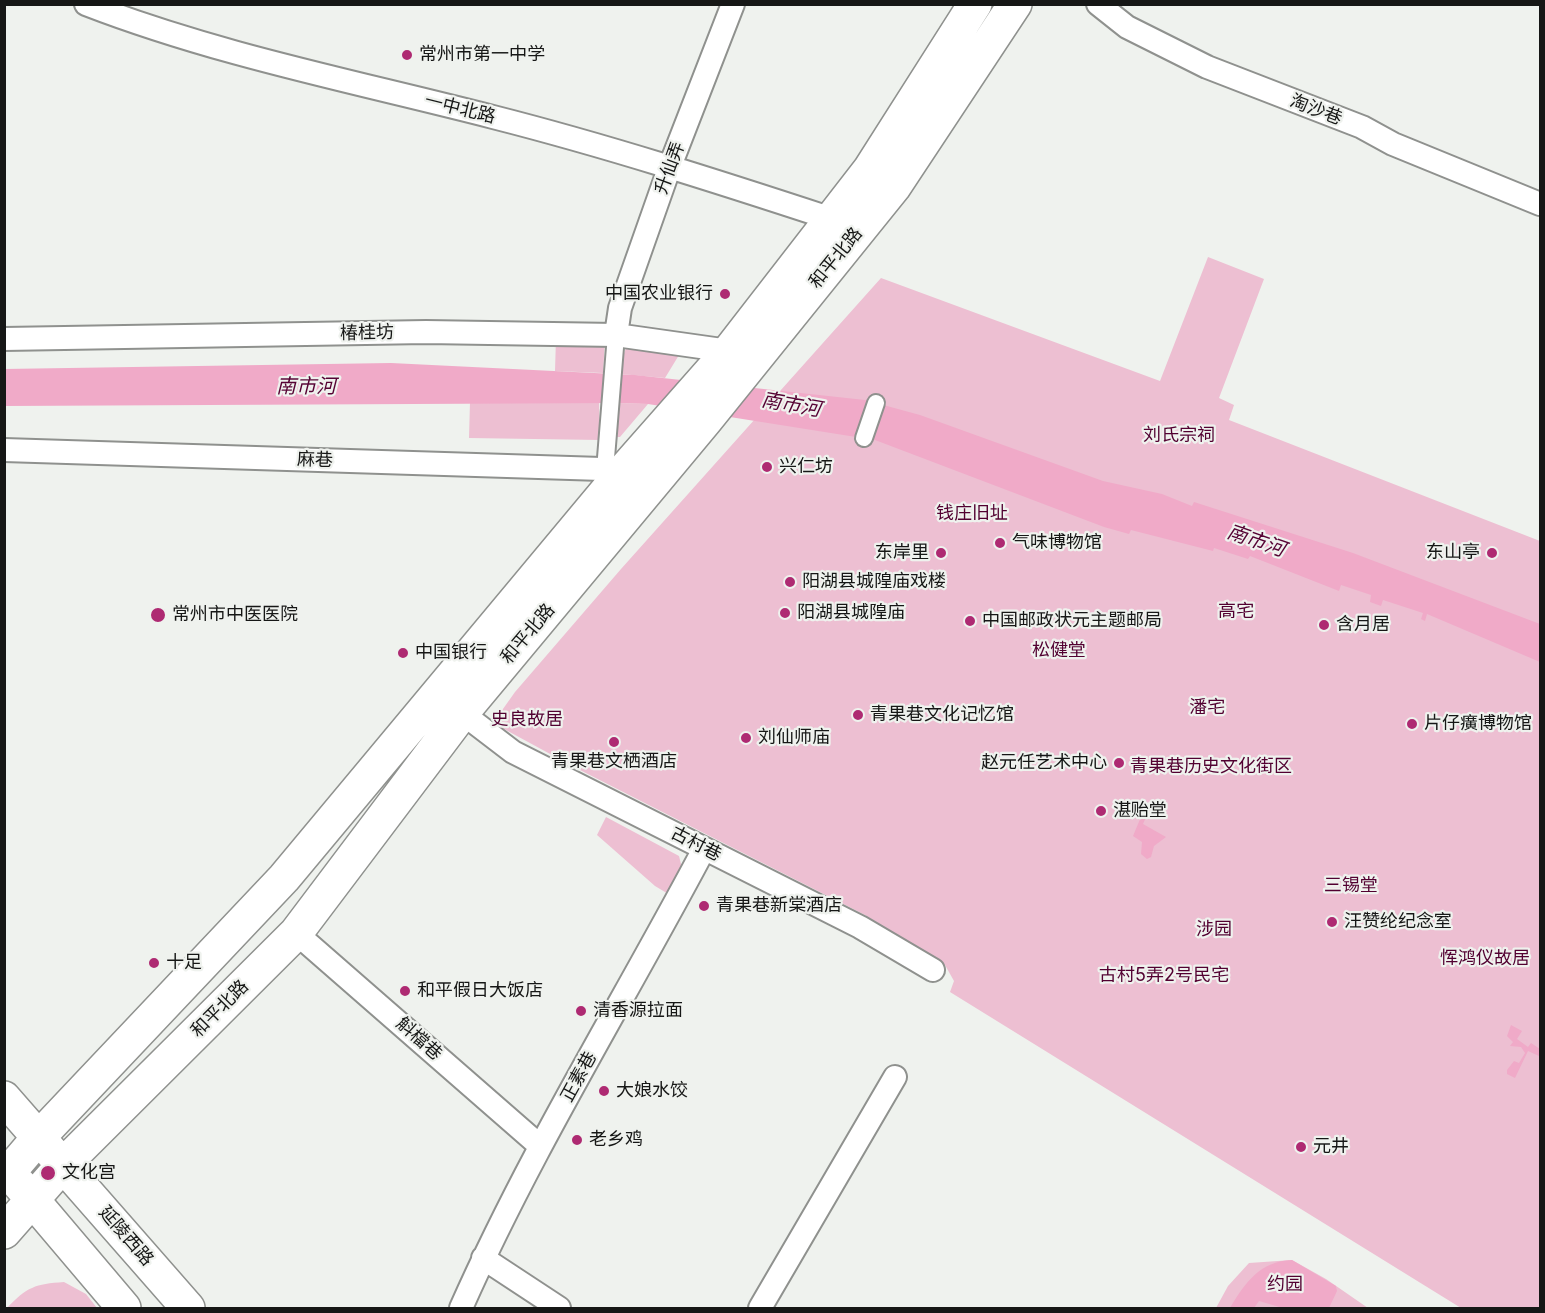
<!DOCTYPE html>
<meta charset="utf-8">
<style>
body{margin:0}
#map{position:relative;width:1545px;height:1313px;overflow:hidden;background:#eff2ee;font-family:Inter,sans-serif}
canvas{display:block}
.frame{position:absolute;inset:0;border:6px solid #161716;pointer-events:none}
</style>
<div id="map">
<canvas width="1545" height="1313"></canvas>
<div class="frame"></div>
</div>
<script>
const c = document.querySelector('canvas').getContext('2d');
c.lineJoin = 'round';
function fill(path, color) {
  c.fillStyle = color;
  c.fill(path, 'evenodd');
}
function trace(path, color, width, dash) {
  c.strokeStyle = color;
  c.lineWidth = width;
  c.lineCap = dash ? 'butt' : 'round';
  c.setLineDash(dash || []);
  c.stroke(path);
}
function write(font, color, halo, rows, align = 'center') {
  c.font = font + ' Inter,"Noto Sans SC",sans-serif';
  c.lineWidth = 4.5;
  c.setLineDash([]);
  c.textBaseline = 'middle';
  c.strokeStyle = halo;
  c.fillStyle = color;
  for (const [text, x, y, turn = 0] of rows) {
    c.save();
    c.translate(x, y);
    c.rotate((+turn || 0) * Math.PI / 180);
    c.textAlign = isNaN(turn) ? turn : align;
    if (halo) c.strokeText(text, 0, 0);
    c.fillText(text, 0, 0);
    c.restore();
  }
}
const green = new Path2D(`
 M 1208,257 L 1264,279 L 1219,398 L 1234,405 L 1229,420 L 1540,541 L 1540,1308 L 1461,1308 L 950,992 L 954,981 L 945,965 L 865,915 L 576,768 L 493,723 L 515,692 L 621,569 L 881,278 L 1160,381 Z
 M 556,338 L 605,340 L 603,373 L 555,371 Z
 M 627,346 L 675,352 L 679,355 L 665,378 L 621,374 L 622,358 Z
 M 470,402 L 599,402 L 600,440 L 469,438 Z
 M 618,403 L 648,404 L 620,437 L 616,437 Z
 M 606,817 L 679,856 L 682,868 L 670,895 L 655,886 L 597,835 Z
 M 1292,1260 L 1326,1279 L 1368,1308 L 1216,1308 L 1228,1286 L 1249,1263 Z
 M 64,1282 L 86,1294 L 97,1308 L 7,1308 C 27,1287 35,1284 64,1282 Z`);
const water = new Path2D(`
 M 391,363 L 635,375 L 865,400 L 920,415 L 1103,481 L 1162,494 L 1192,506 L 1194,502 L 1353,553 L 1540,624 L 1540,662 L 1427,614 L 1425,621 L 1421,619 L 1423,613 L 1383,600 L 1381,606 L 1370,602 L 1371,595 L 1341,585 L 1339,591 L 1250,556 L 1248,559 L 1214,548 L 1213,551 L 1131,530 L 1129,534 L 1104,527 L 875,440 L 648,404 L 618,403 L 5,406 L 4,369 Z
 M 1143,812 L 1146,817 L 1143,824 L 1166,837 L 1154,846 L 1151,857 L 1147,859 L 1141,854 L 1142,842 L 1133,836 Z
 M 1511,1025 L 1522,1031 L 1517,1039 L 1528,1047 L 1531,1043 L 1540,1049 L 1539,1056 L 1528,1051 L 1515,1078 L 1507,1074 L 1507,1070 L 1514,1061 L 1519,1063 L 1525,1053 L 1521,1047 L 1510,1046 L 1513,1042 L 1507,1036 Z
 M 1292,1260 L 1336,1286 L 1337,1291 L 1329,1308 L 1283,1308 L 1259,1301 L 1254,1308 L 1230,1308 C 1245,1283 1260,1261 1292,1260 Z`);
const pedestrian = new Path2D(`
 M 864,438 L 876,403
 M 605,470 L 616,335`);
const minor = new Path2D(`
 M 86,4 C 218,55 357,82 493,117 C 607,146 719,182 832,219
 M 1098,4 L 1127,27 L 1207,67 L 1362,127 L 1393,144 L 1540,204
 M 616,335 L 620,308 L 670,166 L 733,4
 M 4,339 L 426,332 L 616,335 L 729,351
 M 4,450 L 633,470
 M 462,713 L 513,752 L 860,927 L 933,970
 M 296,933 L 540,1146
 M 483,1258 L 559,1308
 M 461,1308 C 531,1150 623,1002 704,849
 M 760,1308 L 895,1077`);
const primary = new Path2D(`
 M 4,1098 L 188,1308
 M 4,1178 L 39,1137 L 284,878 L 625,469 L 729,351 L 870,169 L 975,4
 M 19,1184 L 124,1308
 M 4,1232 L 62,1166 L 296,933 L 462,713 L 706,420 L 894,187 L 1015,4`);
const markers = [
 [407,55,6,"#ae2a72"],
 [725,294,6,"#ae2a72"],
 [767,467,6,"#ae2a72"],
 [1000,543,6,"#ae2a72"],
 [941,553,6,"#ae2a72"],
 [1492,553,6,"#ae2a72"],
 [790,582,6,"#ae2a72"],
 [785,613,6,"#ae2a72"],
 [158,615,8,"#ae2a72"],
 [970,621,6,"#ae2a72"],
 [1324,625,6,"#ae2a72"],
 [403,653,6,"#ae2a72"],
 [858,715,6,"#ae2a72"],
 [1412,724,6,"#ae2a72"],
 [746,738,6,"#ae2a72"],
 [614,742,6,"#ae2a72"],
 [1119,763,6,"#ae2a72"],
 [1101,811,6,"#ae2a72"],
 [704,906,6,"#ae2a72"],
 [1332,922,6,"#ae2a72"],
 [154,963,6,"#ae2a72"],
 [405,991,6,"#ae2a72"],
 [581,1011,6,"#ae2a72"],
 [604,1091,6,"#ae2a72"],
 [577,1140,6,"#ae2a72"],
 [1301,1147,6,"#ae2a72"],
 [48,1173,8,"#ae2a72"]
];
const poiNames = [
 ["常州市第一中学",419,55],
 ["中国农业银行",713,294,"right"],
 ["兴仁坊",779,467],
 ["气味博物馆",1012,543],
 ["东岸里",929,553,"right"],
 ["东山亭",1480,553,"right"],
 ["阳湖县城隍庙戏楼",802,582],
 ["阳湖县城隍庙",797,613],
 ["常州市中医医院",172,615],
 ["中国邮政状元主题邮局",982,621],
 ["含月居",1336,625],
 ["中国银行",415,653],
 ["青果巷文化记忆馆",870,715],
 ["片仔癀博物馆",1424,724],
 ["刘仙师庙",758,738],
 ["青果巷文栖酒店",614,762,"center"],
 ["赵元任艺术中心",1107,763,"right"],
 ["湛贻堂",1113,811],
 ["青果巷新棠酒店",716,906],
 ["汪赞纶纪念室",1344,922],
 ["十足",166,963],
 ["和平假日大饭店",417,991],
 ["清香源拉面",593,1011],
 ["大娘水饺",616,1091],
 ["老乡鸡",589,1140],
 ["元井",1313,1147],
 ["文化宫",62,1173]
];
const streetNames = [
 ["一中北路",460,109,14],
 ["淘沙巷",1316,110,21],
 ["升仙弄",670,168,-70],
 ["和平北路",836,258,-51],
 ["椿桂坊",367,333,-1],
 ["麻巷",315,460,2],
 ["和平北路",528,634,-50],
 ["古村巷",696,844,27],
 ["和平北路",220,1009,-45],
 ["斛檔巷",419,1039,42],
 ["正素巷",579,1077,-61],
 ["延陵西路",126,1236,49]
];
const parkNames = [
 ["刘氏宗祠",1179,436],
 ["钱庄旧址",972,514],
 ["高宅",1236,612],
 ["松健堂",1059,651],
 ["潘宅",1207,708],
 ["史良故居",527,720],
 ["青果巷历史文化街区",1211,767],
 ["三锡堂",1351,886],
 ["涉园",1214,930],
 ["恽鸿仪故居",1485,959],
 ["古村5弄2号民宅",1164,976],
 ["约园",1285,1285]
];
const waterNames = [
 ["南市河",306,387],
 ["南市河",791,405,10],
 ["南市河",1256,541,19]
];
fill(green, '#edbfd2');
fill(water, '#f0aac8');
trace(pedestrian, '#8f918e', 20);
trace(minor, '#8f918e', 26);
trace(primary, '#8f918e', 36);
trace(pedestrian, '#fff', 16);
trace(minor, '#fff', 22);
trace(primary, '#fff', 33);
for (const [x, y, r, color] of markers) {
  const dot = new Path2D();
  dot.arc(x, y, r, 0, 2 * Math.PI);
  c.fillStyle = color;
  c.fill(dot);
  trace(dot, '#eff2ee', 2);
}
write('18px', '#161716', '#eff2ee', poiNames, 'left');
write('18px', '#161716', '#eff2ee', streetNames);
write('18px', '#520031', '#eff2ee', parkNames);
write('italic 20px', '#560334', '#eff2ee', waterNames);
</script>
